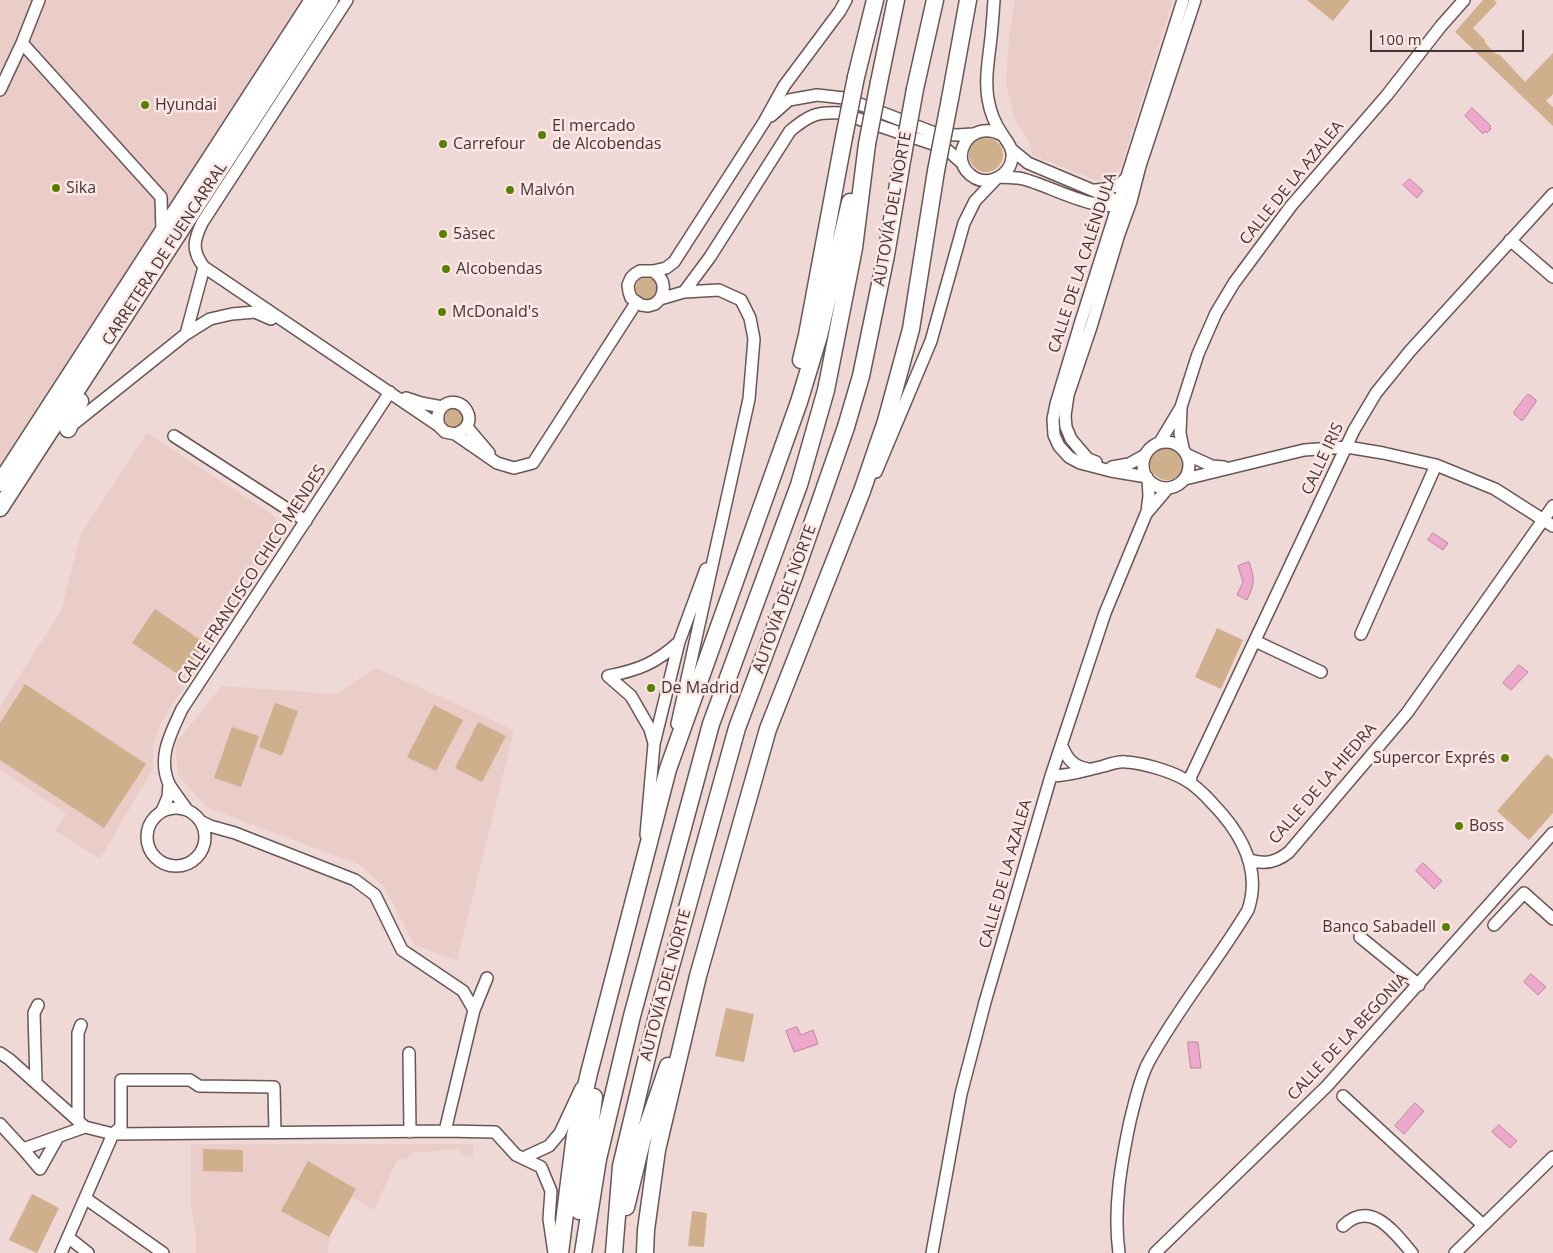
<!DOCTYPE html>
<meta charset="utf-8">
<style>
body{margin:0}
#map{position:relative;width:1553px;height:1253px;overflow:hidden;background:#efd9d6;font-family:"Open Sans",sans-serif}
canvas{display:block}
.scale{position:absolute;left:1370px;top:30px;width:154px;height:22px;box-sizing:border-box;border:2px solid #3f3635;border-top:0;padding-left:6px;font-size:15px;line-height:18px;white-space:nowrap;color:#3f3635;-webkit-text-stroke:4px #fde6e3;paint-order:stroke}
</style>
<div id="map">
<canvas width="1553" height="1253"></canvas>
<div class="scale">100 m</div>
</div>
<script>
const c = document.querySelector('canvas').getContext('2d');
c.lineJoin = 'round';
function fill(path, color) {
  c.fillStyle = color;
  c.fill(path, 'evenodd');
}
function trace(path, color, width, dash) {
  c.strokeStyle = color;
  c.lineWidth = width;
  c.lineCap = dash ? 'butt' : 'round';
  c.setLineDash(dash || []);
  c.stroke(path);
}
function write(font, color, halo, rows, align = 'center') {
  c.font = font + ' "Open Sans",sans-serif';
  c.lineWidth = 5;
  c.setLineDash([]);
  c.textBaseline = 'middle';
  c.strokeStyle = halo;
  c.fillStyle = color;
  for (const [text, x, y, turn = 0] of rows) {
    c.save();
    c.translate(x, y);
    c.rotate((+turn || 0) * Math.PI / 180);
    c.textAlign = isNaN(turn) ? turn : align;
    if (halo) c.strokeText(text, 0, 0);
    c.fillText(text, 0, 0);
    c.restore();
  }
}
const built = new Path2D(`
 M 0,0 L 313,0 L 0,486 Z
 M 1015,0 L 1173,0 L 1120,170 L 1113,176 L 1096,180 L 1032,155 L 1030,142 L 1016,122 L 1006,83 L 1009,36 Z
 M 147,433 L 275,516 L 280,538 L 160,724 L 153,746 L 153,769 L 100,859 L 55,830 L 66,814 L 0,770 L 0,706 L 61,611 L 81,534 Z
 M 376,668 L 514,730 L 457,960 L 414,945 L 385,888 L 360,865 L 208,808 L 178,776 L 175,744 L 222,686 L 336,694 Z
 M 191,1144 L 473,1144 L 473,1157 L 462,1155 L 459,1149 L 410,1153 L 407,1159 L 397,1160 L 374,1210 L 352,1197 L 356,1189 L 308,1162 L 281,1211 L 330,1238 L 327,1253 L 196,1253 L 196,1237 L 191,1205 Z`);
const green = new Path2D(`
 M 1307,0 L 1350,0 L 1333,21 Z
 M 1483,0 L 1494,0 L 1497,3 L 1473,28 L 1485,40 L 1485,43 L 1496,54 L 1500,55 L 1525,82 L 1553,53 L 1553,94 L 1546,101 L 1553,107 L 1553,126 L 1455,32 Z
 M969 155a17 17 0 1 1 34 0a17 17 0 1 1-34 0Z
 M636 288a11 11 0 1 1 22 0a11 11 0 1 1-22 0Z
 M444 419a10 10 0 1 1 20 0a10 10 0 1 1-20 0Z
 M1150 463a17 17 0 1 1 34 0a17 17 0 1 1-34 0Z
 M 155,609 L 205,643 L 182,677 L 132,643 Z
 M 1217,628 L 1243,640 L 1221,689 L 1195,677 Z
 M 25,684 L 146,764 L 104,828 L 0,760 L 0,723 Z
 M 275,703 L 298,711 L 282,756 L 259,747 Z
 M 434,705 L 463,720 L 436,771 L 407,757 Z
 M 478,722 L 506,736 L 482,782 L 455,768 Z
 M 232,727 L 259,736 L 241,787 L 214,778 Z
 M 1546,755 L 1548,755 L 1553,759 L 1553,813 L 1529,840 L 1497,811 Z
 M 726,1008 L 754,1014 L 744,1062 L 715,1056 Z
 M 203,1149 L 243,1150 L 243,1172 L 203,1171 Z
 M 308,1161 L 356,1189 L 329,1237 L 281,1211 Z
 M 32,1194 L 59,1208 L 37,1253 L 9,1240 Z
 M 692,1211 L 707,1213 L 704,1247 L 688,1246 Z`);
const water = new Path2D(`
 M 1472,108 L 1491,126 L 1489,128 L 1491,129 L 1487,133 L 1485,131 L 1483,134 L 1465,116 Z
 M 1410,179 L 1423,191 L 1417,198 L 1403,185 Z
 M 1527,395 L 1530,395 L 1536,400 L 1536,402 L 1523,420 L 1521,420 L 1514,414 L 1514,412 Z
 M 1433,533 L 1448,543 L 1443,550 L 1428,540 Z
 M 1249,562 C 1255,579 1255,583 1247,600 L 1237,595 L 1243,582 L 1238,566 Z
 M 1519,665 L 1528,672 L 1511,690 L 1503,683 Z
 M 1423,863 L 1442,881 L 1434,889 L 1416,871 Z
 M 1531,974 L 1546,987 L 1538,995 L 1524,982 Z
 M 797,1027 L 801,1035 L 813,1030 L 818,1044 L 794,1052 L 786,1031 Z
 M 1188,1042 L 1198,1042 L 1201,1068 L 1191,1068 Z
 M 1415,1103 L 1424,1111 L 1404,1134 L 1395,1126 Z
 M 1499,1125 L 1517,1141 L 1510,1148 L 1492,1132 Z`);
const minor = new Path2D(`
 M 347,0 L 202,223 C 194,240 191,250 204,267 L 439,426 L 445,432 L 455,434 L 497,463 L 514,468 L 533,463 L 636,303
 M 994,0 C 993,15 992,31 990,46 C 988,63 985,81 988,99 C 990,111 995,124 1002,134 C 1007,142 1013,147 1012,158 C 1010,175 990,186 975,178 C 945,161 969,117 1002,135
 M 22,43 L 161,197 L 162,231
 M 0,90 L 22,43 L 39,0
 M 771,116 L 789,100 L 817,95 L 844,98 L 937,134 L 957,135 L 973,134
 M 1011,149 L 1028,163 L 1035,166 L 1111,198 L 1120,205 L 1121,210
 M 999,177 C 1007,178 1016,177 1023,179 C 1049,185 1101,216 1125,202
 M 1095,190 C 1108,190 1119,186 1128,177
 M 1510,240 L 1553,277
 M 653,271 C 664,278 666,288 660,299
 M 684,292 L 710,257 L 790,131 C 809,115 816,112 841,113 L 945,148 L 962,163
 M 186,334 L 204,267
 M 406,398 L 421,403 L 442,407
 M 1181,409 L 1180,433 L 1183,448
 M 71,426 L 186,334 L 210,319 L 232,314 L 255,312 L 271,319
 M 439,426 C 437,419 437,412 442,407 C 460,390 485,424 455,434
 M 467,427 L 489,453
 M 174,436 L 306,521
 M1143 465a23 23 0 1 1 46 0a23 23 0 1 1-46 0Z
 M 1160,442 L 1181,407 L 1198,354 L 1216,313 L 1234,283 L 1291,206 L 1387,95 L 1441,26 L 1464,0
 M 1188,455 L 1212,466 L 1224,467
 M 1096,462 L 1088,459 L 1071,439 L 1066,427 L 1065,416 L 1068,395 L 1091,327 L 1119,234 L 1131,201 L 1140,166 L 1195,0
 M 1112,467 L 1129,464 L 1145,455
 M 876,472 L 931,341 L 964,223 L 975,201 L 996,179
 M 1147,477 L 1111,471 L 1080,463 L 1069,457 L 1059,446 L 1054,435 L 1053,419 L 1056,404 L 1081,321 L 1183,0
 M 1185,479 L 1304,450 L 1347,447 L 1383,453 L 1436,465 L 1495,489 L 1553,526
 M 1147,512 L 1149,496 L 1148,479
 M 1361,634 L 1436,465
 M 1255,641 L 1321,672
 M 677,724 L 749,399 L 754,339 L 750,318 L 741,300 L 719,290 L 684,292 L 660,299 L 655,304 L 648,306 L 641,305 L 631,298 L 629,292 L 628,285 L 631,278 L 635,274 L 640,271 L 653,271 L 666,268 L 674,262 L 764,122 L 784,86 L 840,11 L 846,0
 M 654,743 L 650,729 L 631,696 L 608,676 C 639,670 656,663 679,642
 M 1062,746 C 1067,759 1074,767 1088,769
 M 1051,776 C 1070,776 1086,770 1104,766 C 1110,764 1119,761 1126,762 C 1143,763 1170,771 1184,779 C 1195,785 1205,795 1213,804 C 1241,833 1262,869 1248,910 C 1217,962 1177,1009 1148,1063 C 1139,1081 1135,1102 1130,1121 C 1121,1164 1113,1209 1119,1253
 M 1190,782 L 1191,776 L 1354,430 L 1376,393 L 1410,351 L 1553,194
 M147 837a29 29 0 1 1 58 0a29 29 0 1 1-58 0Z
 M 187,810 C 182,802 174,793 169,784 C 157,757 171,733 182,709 L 390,392
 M 162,811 L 168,797 L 169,784
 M 200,821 L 210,826 L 235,833 L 355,880 L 375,895 L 402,950 L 463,991 L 474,1010 L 445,1131
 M 646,835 L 654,744 L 679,642 L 706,569
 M 1250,860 C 1265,865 1277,862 1289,852 L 1407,713 L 1553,506
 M 1494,925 L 1524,893 L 1553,919
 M 1360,937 L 1419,985
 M 474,1010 L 487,978
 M 0,1053 L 9,1059 L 85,1127 L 113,1134 L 121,1127 L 121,1080 L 190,1080 L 199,1086 L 274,1087 L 275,1133
 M 409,1053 L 410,1132
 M 36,1082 L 34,1013 L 38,1005
 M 1343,1096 L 1483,1225
 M 78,1121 L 78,1033 L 81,1025
 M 0,1124 L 23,1149 L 85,1127
 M 23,1149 L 40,1169 L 58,1137
 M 523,1158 L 549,1146 L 560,1133 L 581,1088
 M 85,1198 L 163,1253
 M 1343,1226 C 1371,1199 1394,1232 1412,1253
 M 68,1237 L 88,1253
 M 61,1253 L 113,1134 L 445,1131 L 495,1132 L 516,1155 L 541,1167 L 551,1191 L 549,1219 L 554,1253
 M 932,1253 L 961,1094 L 985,1002 L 1051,776 L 1105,613 L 1146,514 L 1168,488
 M 1155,1253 L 1327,1086 L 1553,833
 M 1455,1253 L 1553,1157`);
const highway = new Path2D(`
 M 856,77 L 875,0
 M 879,82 L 896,0
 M 915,89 L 935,0
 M 950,99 L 968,0
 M 801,360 L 807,335 L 844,137
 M 68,429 L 80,401
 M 0,483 L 313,0
 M 0,508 L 330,0
 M 626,1207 L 642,1141 L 668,1066
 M 579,1211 L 594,1097
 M 560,1253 L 575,1135 L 589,1073 L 668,769 L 799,402 L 819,336 L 850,202
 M 583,1253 L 598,1159 L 632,1016 L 711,724 L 799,485 L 826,390 L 854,248 L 867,144
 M 614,1253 L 621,1166 L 655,1024 L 737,728 L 793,579 L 846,427 L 861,376 L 886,255 L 903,155
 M 645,1253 L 646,1230 L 657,1150 L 698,976 L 768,729 L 862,491 L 886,421 L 911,329 L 936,171`);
const highwayBridge = new Path2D(`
 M 844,137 L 856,77
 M 867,144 L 879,82
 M 903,155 L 915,89
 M 936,171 L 950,99`);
const markers = [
 [145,105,5,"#578001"],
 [542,135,5,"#578001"],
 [443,144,5,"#578001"],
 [56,188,5,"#578001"],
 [510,190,5,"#578001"],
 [443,234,5,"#578001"],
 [446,269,5,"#578001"],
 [442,312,5,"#578001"],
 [651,688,5,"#578001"],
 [1505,758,5,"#578001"],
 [1459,826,5,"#578001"],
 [1446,927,5,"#578001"]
];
const poiNames = [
 ["Hyundai",155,105],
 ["El mercado",552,126],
 ["de Alcobendas",552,144],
 ["Carrefour",453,144],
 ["Sika",66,188],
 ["Malvón",520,190],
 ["5àsec",453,234],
 ["Alcobendas",456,269],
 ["McDonald's",452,312],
 ["De Madrid",661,688],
 ["Supercor Exprés",1495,758,"right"],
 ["Boss",1469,826],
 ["Banco Sabadell",1436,927,"right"]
];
const streetNames = [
 ["CALLE DE LA AZALEA",1292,183,-51],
 ["AUTOVÍA DEL NORTE",893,209,-80],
 ["CARRETERA DE FUENCARRAL",165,254,-57],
 ["CALLE DE LA CALÉNDULA",1083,263,-72],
 ["CALLE IRIS",1323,459,-65],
 ["CALLE FRANCISCO CHICO MENDES",252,575,-57],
 ["AUTOVÍA DEL NORTE",785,599,-70],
 ["CALLE DE LA HIEDRA",1323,784,-49],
 ["CALLE DE LA AZALEA",1006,874,-74],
 ["AUTOVÍA DEL NORTE",666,985,-75],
 ["CALLE DE LA BEGONIA",1348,1037,-47]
];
fill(built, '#eaccc8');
fill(green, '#d0af8d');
fill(water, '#eda8cc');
trace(water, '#b9869f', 1);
trace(minor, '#695654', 14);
trace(highway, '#695654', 19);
trace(minor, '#fff', 11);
trace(highway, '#fff', 16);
trace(highwayBridge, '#695654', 19, []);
trace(highwayBridge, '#fff', 16);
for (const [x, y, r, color] of markers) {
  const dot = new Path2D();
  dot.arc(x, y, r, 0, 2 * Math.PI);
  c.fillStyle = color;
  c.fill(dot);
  trace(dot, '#fde6e3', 2);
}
write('16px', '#3f3635', '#fde6e3', poiNames, 'left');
write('16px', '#3f3635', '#fde6e3', streetNames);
</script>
